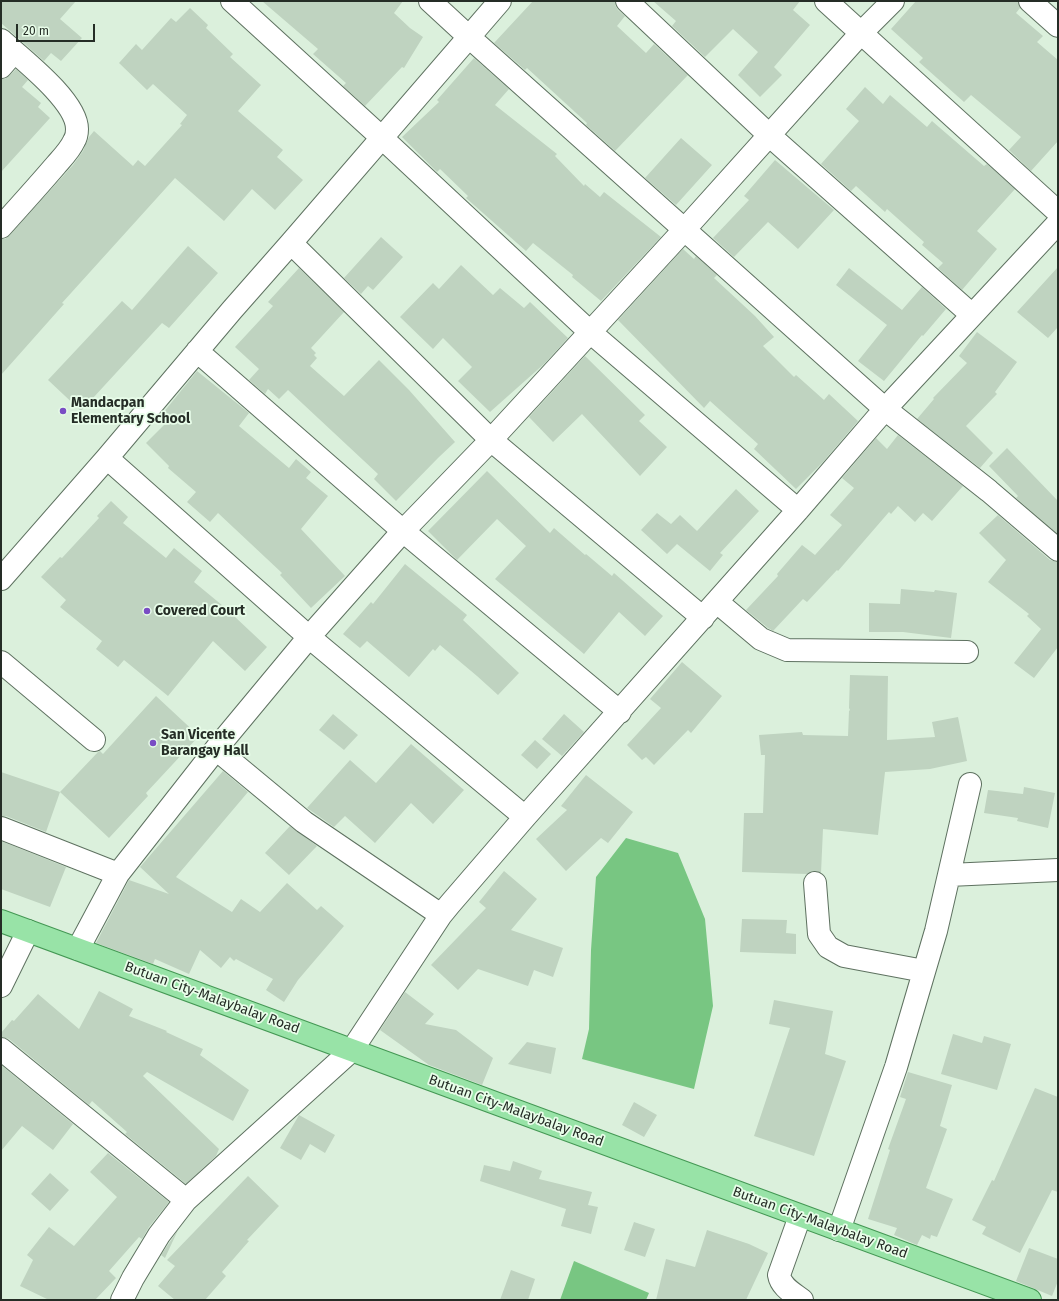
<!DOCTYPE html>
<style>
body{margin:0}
#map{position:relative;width:1059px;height:1301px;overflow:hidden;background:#dbf0dc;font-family:"Fira Sans",sans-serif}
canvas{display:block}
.frame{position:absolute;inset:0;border:2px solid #252d26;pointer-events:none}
.scale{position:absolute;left:16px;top:24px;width:79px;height:18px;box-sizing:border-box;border:2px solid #252d26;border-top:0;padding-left:5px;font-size:12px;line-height:14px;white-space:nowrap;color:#252d26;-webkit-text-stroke:3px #e8fde9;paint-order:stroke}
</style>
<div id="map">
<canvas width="1059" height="1301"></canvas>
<div class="frame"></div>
<div class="scale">20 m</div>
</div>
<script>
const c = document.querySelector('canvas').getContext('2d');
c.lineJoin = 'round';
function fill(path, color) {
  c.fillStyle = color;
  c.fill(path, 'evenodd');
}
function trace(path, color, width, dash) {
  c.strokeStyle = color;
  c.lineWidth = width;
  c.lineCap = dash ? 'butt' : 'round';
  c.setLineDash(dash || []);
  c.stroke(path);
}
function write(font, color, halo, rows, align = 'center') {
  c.font = font + ' "Fira Sans",sans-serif';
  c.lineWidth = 3.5;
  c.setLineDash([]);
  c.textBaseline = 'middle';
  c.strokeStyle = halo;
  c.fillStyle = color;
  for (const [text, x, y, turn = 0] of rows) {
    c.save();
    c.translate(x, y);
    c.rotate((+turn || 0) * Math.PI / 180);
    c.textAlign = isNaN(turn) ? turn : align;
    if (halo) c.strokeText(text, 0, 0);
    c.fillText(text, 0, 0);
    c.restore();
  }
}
const water = new Path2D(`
 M 626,838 L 678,853 L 705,919 L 713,1006 L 694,1089 L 582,1059 L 589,1029 L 591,950 L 596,877 Z
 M 574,1261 L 649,1293 L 646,1300 L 560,1300 Z`);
const building = new Path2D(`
 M 1,1 L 76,1 L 60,19 L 82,38 L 61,61 L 51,53 L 44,61 L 1,23 Z
 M 262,1 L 403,1 L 394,13 L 410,28 L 423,37 L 404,68 L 402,67 L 365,106 L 343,86 L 346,83 L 313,54 L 318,49 Z
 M 533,1 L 615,1 L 615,5 L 618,10 L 625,16 L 617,26 L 646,53 L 654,44 L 688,75 L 615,151 L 586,125 L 587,123 L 527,68 L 525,70 L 494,43 Z
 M 653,1 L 800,1 L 793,10 L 810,25 L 774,67 L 782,75 L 760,97 L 738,75 L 758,52 L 733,29 L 705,57 L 672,26 L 676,21 Z
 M 916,1 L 1018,1 L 1020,8 L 1016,13 L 1043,36 L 1037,42 L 1058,60 L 1058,141 L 1031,171 L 1009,150 L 1021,137 L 971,95 L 964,102 L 919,62 L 923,58 L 891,29 Z
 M 190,8 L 208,25 L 206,28 L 233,54 L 230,57 L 261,85 L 238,111 L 283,150 L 277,157 L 303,180 L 275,210 L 252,189 L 224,221 L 175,178 L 62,303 L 64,304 L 1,375 L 1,239 L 5,239 L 10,235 L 73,165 L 83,151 L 89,137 L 94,131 L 133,166 L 138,160 L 145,166 L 182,125 L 180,124 L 187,115 L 153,84 L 147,90 L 119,63 L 136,44 L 142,50 L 171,18 L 176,22 Z
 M 474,58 L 509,89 L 495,105 L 557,154 L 555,156 L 584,186 L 585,184 L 600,197 L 604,192 L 661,237 L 601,301 L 572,277 L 573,275 L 533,243 L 526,251 L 466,198 L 468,196 L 440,169 L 437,172 L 402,137 L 439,102 L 437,100 Z
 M 16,69 L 28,80 L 22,87 L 41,103 L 38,107 L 50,118 L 1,172 L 1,79 L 5,79 L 10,75 Z
 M 865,87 L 883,104 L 890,95 L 927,127 L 932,121 L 984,166 L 987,164 L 1015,189 L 977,231 L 997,249 L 962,290 L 938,268 L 943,263 L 922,245 L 924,242 L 887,209 L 885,212 L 856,186 L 851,191 L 821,164 L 859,121 L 846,109 Z
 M 681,138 L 712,165 L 676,205 L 645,178 Z
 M 775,160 L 834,210 L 798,249 L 768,222 L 734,257 L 713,238 L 749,200 L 744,196 Z
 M 381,237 L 403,257 L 373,290 L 368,286 L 361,294 L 344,278 Z
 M 188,246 L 218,273 L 169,328 L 162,323 L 81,411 L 48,380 L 122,301 L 132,310 Z
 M 683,249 L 694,259 L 696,256 L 717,275 L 714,278 L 755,316 L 774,337 L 763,346 L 794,377 L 796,375 L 824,400 L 829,394 L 858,421 L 823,462 L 796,489 L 754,449 L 758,444 L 710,401 L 704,408 L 618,320 Z
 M 461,265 L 493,295 L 500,288 L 524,308 L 530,302 L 568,338 L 544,364 L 490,412 L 458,381 L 472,367 L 443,338 L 433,349 L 400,317 L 433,283 L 439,289 Z
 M 1058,267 L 1058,327 L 1048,338 L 1017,312 Z
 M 299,268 L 344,312 L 311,348 L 316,353 L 314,355 L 317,358 L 310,366 L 344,396 L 379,360 L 409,390 L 455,442 L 438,458 L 396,501 L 374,479 L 378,474 L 288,390 L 279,399 L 268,389 L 265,394 L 249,380 L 259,369 L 235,347 L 273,306 L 268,302 Z
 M 849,268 L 902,310 L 922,287 L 946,309 L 923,336 L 922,335 L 884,381 L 858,361 L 887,325 L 836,285 Z
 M 977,332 L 1017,362 L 995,392 L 997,394 L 966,426 L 993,453 L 980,468 L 917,419 L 934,399 L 933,398 L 967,363 L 959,356 Z
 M 585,356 L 645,415 L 639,421 L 667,447 L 640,476 L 582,414 L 553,442 L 529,417 Z
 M 197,371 L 249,413 L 239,426 L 289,468 L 296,459 L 311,472 L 306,478 L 328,496 L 301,529 L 345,576 L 311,608 L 280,575 L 282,573 L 218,513 L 210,522 L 187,502 L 196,492 L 168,468 L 169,466 L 146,443 L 171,418 L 163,413 Z
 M 898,435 L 963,486 L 932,521 L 923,513 L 915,522 L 898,506 L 891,514 L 889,512 L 838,571 L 837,570 L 807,602 L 803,599 L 773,631 L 768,628 L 746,610 L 778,576 L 777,574 L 802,545 L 815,555 L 842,525 L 830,515 L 854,488 L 842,478 L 876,438 L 887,449 Z
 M 1007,448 L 1058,501 L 1058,534 L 1016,498 L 1018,496 L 989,466 Z
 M 487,471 L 550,533 L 554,528 L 585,555 L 586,554 L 612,576 L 614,573 L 663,616 L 645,636 L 619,612 L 584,654 L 495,579 L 526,546 L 497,519 L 457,560 L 428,531 Z
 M 736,489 L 759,511 L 720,553 L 723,555 L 710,571 L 677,544 L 667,554 L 641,530 L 657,513 L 671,524 L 680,515 L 697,531 Z
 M 111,501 L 128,517 L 123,523 L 166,558 L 174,548 L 202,571 L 194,582 L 234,615 L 234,616 L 267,647 L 245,671 L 213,641 L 168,696 L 124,660 L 118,667 L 96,649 L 102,641 L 60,607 L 66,600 L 41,577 L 60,557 L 62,558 L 99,518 L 97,516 Z
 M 998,515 L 1050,560 L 1058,562 L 1058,647 L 1034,678 L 1014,663 L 1041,629 L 1027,616 L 1029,614 L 988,582 L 1006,560 L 979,533 Z
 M 405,564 L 467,615 L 463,620 L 519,673 L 498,695 L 477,676 L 440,645 L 435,651 L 433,649 L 409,677 L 367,641 L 360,648 L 343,634 L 371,602 L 373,604 Z
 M 901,589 L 934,592 L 935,590 L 957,593 L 951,638 L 903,632 L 869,632 L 869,603 L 900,604 Z
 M 682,662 L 722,696 L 691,733 L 688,730 L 654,765 L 646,757 L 642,760 L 627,745 L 661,708 L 650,699 Z
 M 850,675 L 888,676 L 887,740 L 935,737 L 932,722 L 958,717 L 967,761 L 930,769 L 885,772 L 878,835 L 823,829 L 821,873 L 814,871 L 807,874 L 742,872 L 744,813 L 763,813 L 765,755 L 761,755 L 759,735 L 802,732 L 803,735 L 848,736 L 849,711 L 850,710 L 849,708 Z
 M 156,696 L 199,736 L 146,793 L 148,796 L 109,838 L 60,792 L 98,752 L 100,751 L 103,754 Z
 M 333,714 L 358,735 L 344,750 L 319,730 Z
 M 564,714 L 584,732 L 562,756 L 542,739 Z
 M 535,740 L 551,754 L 537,769 L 521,755 Z
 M 411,744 L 464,790 L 433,824 L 411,803 L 375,843 L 345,816 L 334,827 L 307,808 L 350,760 L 376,783 Z
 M 223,771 L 248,792 L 176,877 L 232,912 L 241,899 L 260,912 L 287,883 L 317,910 L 321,906 L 344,926 L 298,980 L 284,1002 L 266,990 L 273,979 L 236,959 L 234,961 L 230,957 L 221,968 L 200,950 L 189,974 L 155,959 L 153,964 L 96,943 L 129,880 L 169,894 L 140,867 Z
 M 1,772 L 60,792 L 46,832 L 6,816 L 1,816 Z
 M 586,775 L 633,812 L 608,843 L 601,838 L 566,871 L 536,839 L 567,810 L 561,806 Z
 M 1024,787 L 1055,793 L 1048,828 L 1017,821 L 1018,818 L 984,813 L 988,790 L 1023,794 Z
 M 290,826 L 317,846 L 289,875 L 265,853 Z
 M 1,841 L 66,867 L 50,907 L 1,889 Z
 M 504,871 L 537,899 L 511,930 L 563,948 L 553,977 L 534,970 L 528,986 L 478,969 L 458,990 L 431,965 L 486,908 L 479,902 Z
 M 742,919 L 787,920 L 786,933 L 796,934 L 796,954 L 740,952 Z
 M 99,991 L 133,1009 L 129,1016 L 167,1031 L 166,1032 L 203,1049 L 200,1055 L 249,1090 L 233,1121 L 147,1072 L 143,1076 L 219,1149 L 216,1156 L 186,1184 L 125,1134 L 127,1132 L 92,1101 L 89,1105 L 9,1039 L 1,1037 L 1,1033 L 12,1020 L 14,1021 L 38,994 L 79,1029 Z
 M 405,992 L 434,1014 L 425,1024 L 456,1030 L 493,1058 L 482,1085 L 429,1065 L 380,1030 Z
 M 774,1000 L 833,1011 L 825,1054 L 846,1061 L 814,1156 L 754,1136 L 790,1028 L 769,1024 Z
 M 953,1034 L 982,1043 L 984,1036 L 1011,1044 L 997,1090 L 941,1074 Z
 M 527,1042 L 556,1048 L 551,1074 L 508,1064 Z
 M 1,1065 L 73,1124 L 53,1150 L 22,1126 L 1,1151 Z
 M 908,1072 L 952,1085 L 940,1126 L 947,1129 L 926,1188 L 953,1199 L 937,1237 L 931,1235 L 930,1239 L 922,1235 L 917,1245 L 894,1235 L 897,1228 L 868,1219 L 890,1150 L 888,1149 L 906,1099 L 900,1097 Z
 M 1035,1088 L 1058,1097 L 1058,1192 L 1052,1190 L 1020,1253 L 982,1234 L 986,1227 L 972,1220 L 992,1180 L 994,1181 Z
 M 634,1102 L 657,1115 L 644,1137 L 622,1125 Z
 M 299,1115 L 335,1135 L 325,1153 L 310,1144 L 301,1160 L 280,1148 Z
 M 108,1153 L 169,1202 L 149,1227 L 142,1239 L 139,1237 L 109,1271 L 116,1278 L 95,1300 L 49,1300 L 20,1286 L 33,1260 L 27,1255 L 49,1227 L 74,1246 L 117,1197 L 90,1172 Z
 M 513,1161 L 542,1171 L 539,1179 L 592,1192 L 588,1205 L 598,1207 L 591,1234 L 561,1226 L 566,1209 L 480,1181 L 484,1165 L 510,1171 Z
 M 50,1173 L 69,1190 L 50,1211 L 31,1194 Z
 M 248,1176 L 279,1206 L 247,1240 L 249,1241 L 222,1272 L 226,1276 L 205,1300 L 175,1300 L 158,1286 L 175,1266 L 167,1260 Z
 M 634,1222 L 655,1229 L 645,1257 L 624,1250 Z
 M 178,1230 L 165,1258 L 161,1255 Z
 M 707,1230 L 749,1244 L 768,1253 L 746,1300 L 656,1300 L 666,1259 L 695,1267 Z
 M 1029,1248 L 1058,1259 L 1058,1281 L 1052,1296 L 1016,1281 Z
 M 511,1270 L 535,1279 L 528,1300 L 500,1300 Z`);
const minor = new Path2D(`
 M 232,1 L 381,137 L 590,332 L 798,510
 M 430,1 L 469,37 L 885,409 L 989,491 L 1058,550
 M 627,1 L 769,135 L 972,315
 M 826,1 L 1058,212
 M 1030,1 L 1058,26
 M 1,40 C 22,59 77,101 77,129 C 77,132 76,138 74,141 C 70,150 62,158 56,165 C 38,186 20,206 1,227
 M 1,67 L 14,52
 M 291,243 L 491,440 L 703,618
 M 197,351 L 403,531 L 620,712
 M 107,458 L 309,637 L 525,817
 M 1,579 L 107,458 L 232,310 L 291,243 L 500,1
 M 717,602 L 761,639 L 787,650 L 967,652
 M 1,662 L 94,740
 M 216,749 L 309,637 L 403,531 L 491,440 L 684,230 L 862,32 L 893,1
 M 1,828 L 118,874
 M 949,875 L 1058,870
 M 815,883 L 819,934 L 828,947 L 844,956 L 924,971
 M 78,949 L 118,874 L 216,749 L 304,822 L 441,915
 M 1,986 L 28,931
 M 1,1049 L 186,1200
 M 800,1216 L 779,1275 C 781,1287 793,1293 802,1300
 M 839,1230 L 896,1067 L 936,931 L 970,784
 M 122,1300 L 133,1278 L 159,1235 L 186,1200 L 352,1050 L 441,915 L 450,904 L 525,817 L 798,510 L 885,409 L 1058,223`);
const major = new Path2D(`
 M 1,921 L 1030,1300`);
const markers = [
 [63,411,4,"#794cc4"],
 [147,611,4,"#794cc4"],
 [153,743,4,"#794cc4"]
];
const poiNames = [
 ["Mandacpan",71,403],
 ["Elementary School",71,419],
 ["Covered Court",155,611],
 ["San Vicente",161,735],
 ["Barangay Hall",161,751]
];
const streetNames = [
 ["Butuan City-Malaybalay Road",212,998,20],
 ["Butuan City-Malaybalay Road",516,1111,20],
 ["Butuan City-Malaybalay Road",820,1223,20]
];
fill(water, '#78c682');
fill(building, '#bfd3c0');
trace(minor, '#5e7160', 24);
trace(major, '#449854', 24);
trace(minor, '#fff', 22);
trace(major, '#98e3a7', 22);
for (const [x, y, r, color] of markers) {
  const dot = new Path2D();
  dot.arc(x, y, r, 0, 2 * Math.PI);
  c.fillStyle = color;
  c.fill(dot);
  trace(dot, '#e8fde9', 1.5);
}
write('bold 14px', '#252d26', '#e8fde9', poiNames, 'left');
write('14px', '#252d26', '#e8fde9', streetNames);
</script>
